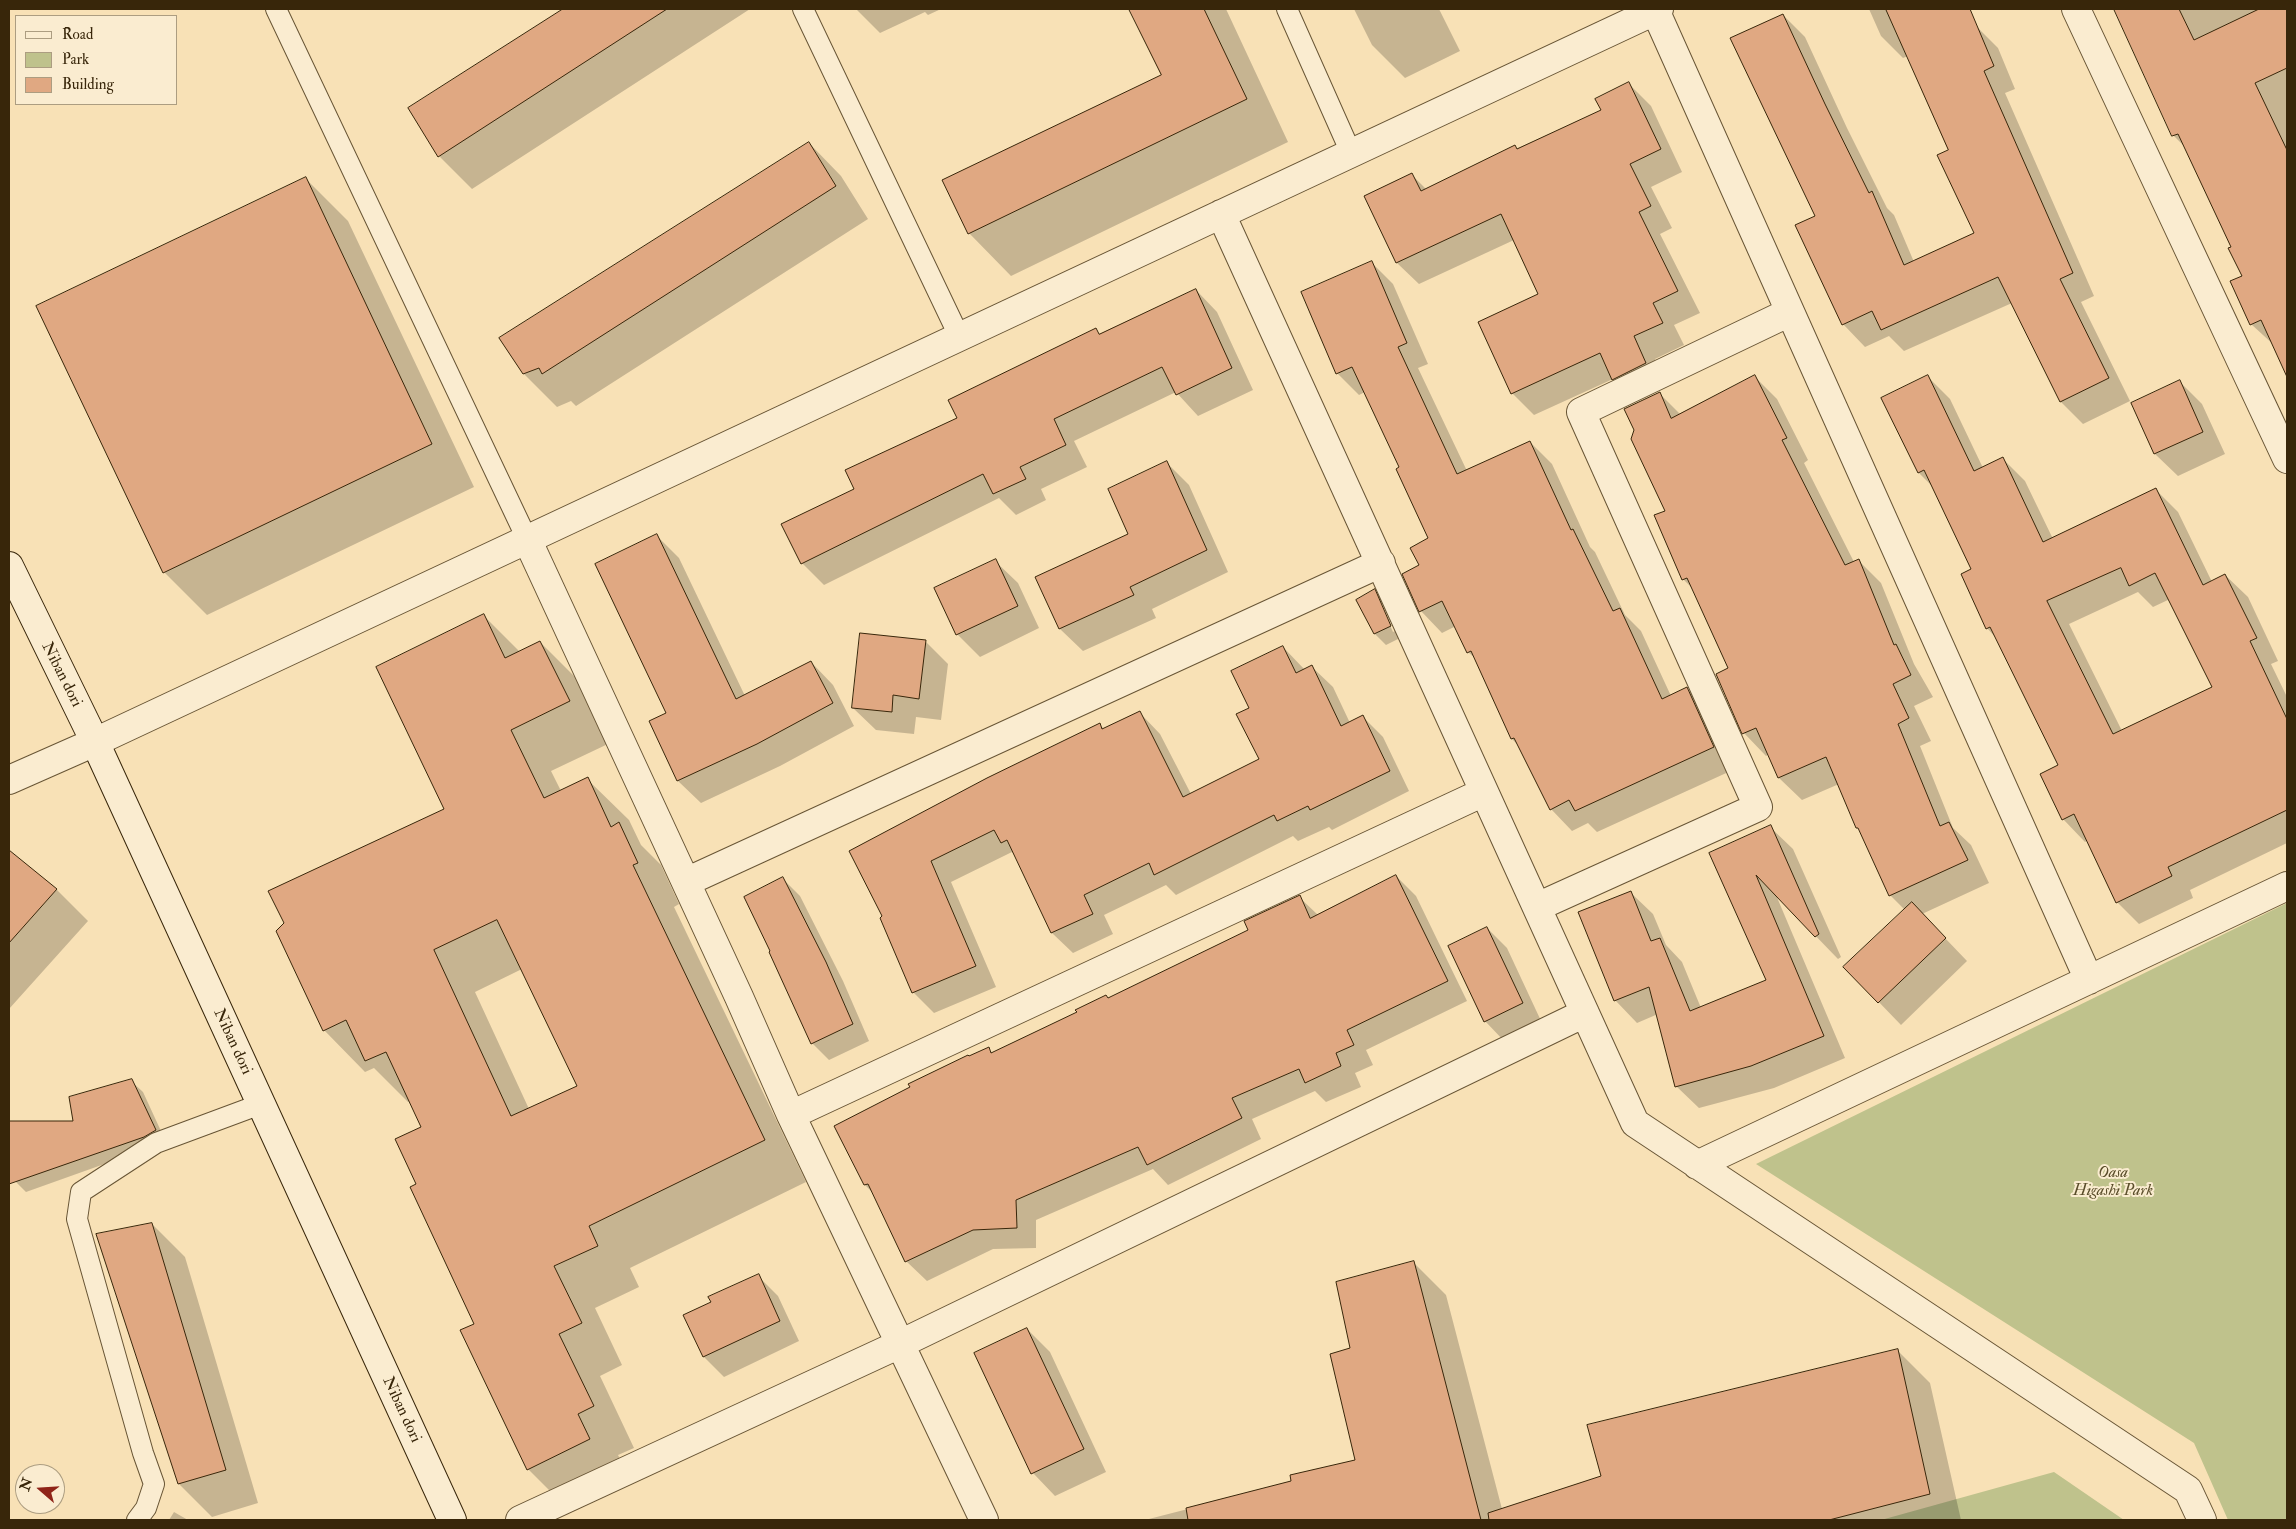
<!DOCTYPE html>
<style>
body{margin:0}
#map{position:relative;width:2296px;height:1529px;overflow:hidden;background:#f8e1b6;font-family:"IM FELL Double Pica",serif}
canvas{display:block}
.frame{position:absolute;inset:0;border:10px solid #38260a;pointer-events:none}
.legend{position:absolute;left:15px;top:15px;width:162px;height:90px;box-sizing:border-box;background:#faecd0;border:1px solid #ac9d81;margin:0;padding:6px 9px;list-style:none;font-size:15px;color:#38260a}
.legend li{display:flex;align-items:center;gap:10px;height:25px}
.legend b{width:25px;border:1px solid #ac9d81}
.north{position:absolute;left:15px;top:1464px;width:50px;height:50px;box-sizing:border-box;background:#faecd0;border:1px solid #ac9d81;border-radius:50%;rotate:289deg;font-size:14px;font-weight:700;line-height:20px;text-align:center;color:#38260a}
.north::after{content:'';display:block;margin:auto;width:18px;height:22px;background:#8f2418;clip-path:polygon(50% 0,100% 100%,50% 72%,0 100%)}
</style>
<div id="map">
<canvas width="2296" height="1529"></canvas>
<div class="frame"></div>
<ul class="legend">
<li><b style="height:6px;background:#faecd0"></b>Road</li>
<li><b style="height:14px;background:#bfc28c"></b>Park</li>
<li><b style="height:14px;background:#e0a882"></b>Building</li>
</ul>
<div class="north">N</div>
</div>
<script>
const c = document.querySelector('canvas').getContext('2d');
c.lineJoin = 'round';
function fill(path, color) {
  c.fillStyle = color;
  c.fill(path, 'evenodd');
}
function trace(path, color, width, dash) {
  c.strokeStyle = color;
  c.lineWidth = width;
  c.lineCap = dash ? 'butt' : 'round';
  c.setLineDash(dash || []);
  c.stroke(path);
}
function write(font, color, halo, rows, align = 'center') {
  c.font = font + ' "IM FELL Double Pica",serif';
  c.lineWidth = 4;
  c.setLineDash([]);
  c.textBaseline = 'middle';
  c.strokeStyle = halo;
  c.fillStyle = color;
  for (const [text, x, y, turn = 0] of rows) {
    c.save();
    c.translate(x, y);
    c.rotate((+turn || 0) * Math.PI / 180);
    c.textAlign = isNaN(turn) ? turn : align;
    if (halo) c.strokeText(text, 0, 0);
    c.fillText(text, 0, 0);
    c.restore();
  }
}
const green = new Path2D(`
 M 2287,903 L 2287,1520 L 2228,1520 L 2194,1443 L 1756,1164 Z
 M 2054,1472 L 2124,1520 L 1881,1520 Z`);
const shadow = new Path2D(`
 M 566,9 L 750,9 L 472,189 L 439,156 L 410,109 Z
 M 856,9 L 941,9 L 928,15 L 925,12 L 880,33 Z
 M 1131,9 L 1226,9 L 1288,142 L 1011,276 L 969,233 L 1163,75 Z
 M 1354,9 L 1439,9 L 1460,51 L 1405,78 L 1372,45 Z
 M 1869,9 L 1963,9 L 1972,28 L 1976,26 L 1998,48 L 2015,89 L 2005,93 L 2094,296 L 2081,302 L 2130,401 L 2083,424 L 2061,402 L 2012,303 L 1904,351 L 1889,336 L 1865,347 L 1843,324 L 1817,217 L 1783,15 L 1805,37 L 1847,128 L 1887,208 L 1894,215 L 1914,262 L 1975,234 L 1949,151 L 1908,56 L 1903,58 L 1881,36 Z
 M 2115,9 L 2287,9 L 2287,151 L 2260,164 L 2287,222 L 2287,374 L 2275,346 L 2251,324 L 2243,276 L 2233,248 L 2186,148 L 2173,135 Z
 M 1629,84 L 1651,106 L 1682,172 L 1651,187 L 1672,228 L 1660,234 L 1700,313 L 1674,325 L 1684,345 L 1655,359 L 1668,385 L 1635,401 L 1613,379 L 1534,415 L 1512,393 L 1539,295 L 1514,240 L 1419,284 L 1397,263 L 1412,175 L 1426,189 L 1603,110 Z
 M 809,143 L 841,176 L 868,219 L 576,406 L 571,401 L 557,407 L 524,374 L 501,339 Z
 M 306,179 L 348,221 L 474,487 L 207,615 L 164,572 Z
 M 1372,263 L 1393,284 L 1428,364 L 1418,368 L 1467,471 L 1530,442 L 1552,464 L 1590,547 L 1595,552 L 1625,615 L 1641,631 L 1671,696 L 1687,689 L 1708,710 L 1735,769 L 1597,832 L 1588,823 L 1572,831 L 1551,809 L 1519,746 L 1512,739 L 1477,660 L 1468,652 L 1456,626 L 1442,633 L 1421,611 L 1404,575 L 1420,565 L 1430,538 L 1401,468 L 1365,392 L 1359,395 L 1337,373 Z
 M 1196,290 L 1217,312 L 1253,390 L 1198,416 L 1176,392 L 1074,441 L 1087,467 L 1041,489 L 1046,500 L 1016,515 L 999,498 L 824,585 L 802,563 L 855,489 L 958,418 L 1095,329 L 1101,335 Z
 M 1754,376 L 1777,399 L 1808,460 L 1804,463 L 1854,562 L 1858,560 L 1881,583 L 1914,664 L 1933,697 L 1914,706 L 1931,741 L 1920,746 L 1953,828 L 1971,845 L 1989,883 L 1922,914 L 1967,961 L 1901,1025 L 1845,967 L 1905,910 L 1890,895 L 1839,784 L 1802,800 L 1779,778 L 1769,754 L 1766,756 L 1744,733 L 1717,675 L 1730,669 L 1693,589 L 1683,579 L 1666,511 L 1659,393 L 1681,415 Z
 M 1928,377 L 1950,399 L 1983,468 L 2003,459 L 2025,481 L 2053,539 L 2156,490 L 2178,512 L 2212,582 L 2225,575 L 2248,597 L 2278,661 L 2271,664 L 2287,697 L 2287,843 L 2190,890 L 2193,898 L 2139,924 L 2117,902 L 2088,840 L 2085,842 L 2063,819 L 2060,766 L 1996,638 L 1987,628 L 1973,570 L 1933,487 L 1919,473 L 1883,399 ZM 2138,592 L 2153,607 L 2170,599 L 2213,687 L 2122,731 L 2069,624 Z
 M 2180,382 L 2202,404 L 2225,454 L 2178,476 L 2155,454 L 2133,404 Z
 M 1167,463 L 1189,485 L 1228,572 L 1152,609 L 1156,618 L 1083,651 L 1060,629 L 1037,578 L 1130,534 Z
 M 657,536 L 679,558 L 745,696 L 811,662 L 833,685 L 854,726 L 780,766 L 701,803 L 678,781 L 651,721 L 667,713 Z
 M 995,561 L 1018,583 L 1039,628 L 980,657 L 957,634 Z
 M 1375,591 L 1386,602 L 1402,637 L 1386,645 L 1375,634 ZM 1380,603 L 1382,603 L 1395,631 L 1393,632 Z
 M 484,616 L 520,652 L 540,642 L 582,684 L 610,743 L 551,771 L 561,791 L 587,779 L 629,820 L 641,845 L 661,865 L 679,904 L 674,907 L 806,1182 L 630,1268 L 639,1287 L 595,1308 L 622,1365 L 600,1376 L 634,1448 L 618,1455 L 631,1481 L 570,1511 L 528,1469 L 476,1324 L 417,1185 L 422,1128 L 410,1101 L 408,1102 L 374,1068 L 365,1072 L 324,1030 L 446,810 ZM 522,969 L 578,1086 L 529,1109 L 475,992 Z
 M 925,641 L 948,664 L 941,720 L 916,717 L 914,734 L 876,730 L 853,708 Z
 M 1283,647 L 1305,670 L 1312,667 L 1333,687 L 1350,723 L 1363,717 L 1383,737 L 1409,791 L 1332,830 L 1329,827 L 1298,841 L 1293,836 L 1176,895 L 1166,885 L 1104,915 L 1113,934 L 1073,953 L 1052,933 L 1016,857 L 1012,852 L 951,882 L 996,987 L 934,1013 L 913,992 L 884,917 L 850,851 L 1100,725 L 1104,729 L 1140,713 L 1160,734 L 1191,794 L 1261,759 L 1250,708 Z
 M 1770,827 L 1793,849 L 1841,957 L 1838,959 L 1776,895 L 1845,1058 L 1774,1088 L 1699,1108 L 1676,1086 L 1658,1014 L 1637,1023 L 1615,1000 L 1630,892 L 1653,914 L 1666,945 L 1682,962 L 1701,1008 L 1767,980 L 1711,853 Z
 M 13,855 L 57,890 L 88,921 L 9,1009 L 9,860 Z
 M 1396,876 L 1416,896 L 1467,1001 L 1366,1050 L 1373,1065 L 1355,1073 L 1361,1087 L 1326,1102 L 1315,1091 L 1252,1119 L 1261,1139 L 1168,1185 L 1153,1169 L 1036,1220 L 1036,1248 L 993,1249 L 927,1281 L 906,1261 L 874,1194 L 865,1185 L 836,1127 L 988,1049 L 993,1053 L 1250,931 L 1299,897 L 1318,915 Z
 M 783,879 L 800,896 L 843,981 L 869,1041 L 829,1060 L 812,1043 Z
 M 1487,928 L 1507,948 L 1542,1023 L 1505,1042 L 1485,1021 Z
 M 131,1081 L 143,1092 L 166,1142 L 26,1192 L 15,1181 L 9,1161 L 9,1122 L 74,1122 Z
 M 152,1224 L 185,1257 L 258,1503 L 212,1517 L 179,1484 L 98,1235 Z
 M 1413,1262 L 1446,1295 L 1502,1509 L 1603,1477 L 1897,1350 L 1930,1383 L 1961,1520 L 1145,1520 L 1293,1482 L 1356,1461 L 1352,1349 Z
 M 758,1276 L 778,1296 L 799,1341 L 724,1377 L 704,1357 L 712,1303 Z
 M 1027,1329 L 1050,1352 L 1106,1472 L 1055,1496 L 1033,1473 L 976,1354 Z
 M 174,1512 L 188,1520 L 169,1520 Z`);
const building = new Path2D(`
 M 563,9 L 667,9 L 438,157 L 408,108 Z
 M 1129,9 L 1204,9 L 1247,99 L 968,234 L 942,180 L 1161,75 Z
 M 1886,9 L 1970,9 L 1994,66 L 1984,71 L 2073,273 L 2060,279 L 2109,378 L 2060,402 L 1998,277 L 1881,330 L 1872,311 L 1842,325 L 1795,225 L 1815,216 L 1730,38 L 1783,14 L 1825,104 L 1869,193 L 1872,191 L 1904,265 L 1974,233 L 1937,155 L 1948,150 Z
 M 2114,9 L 2179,9 L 2194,40 L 2259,9 L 2287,9 L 2287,68 L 2255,83 L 2287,150 L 2287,377 L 2261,320 L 2250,325 L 2230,281 L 2242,276 L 2228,248 L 2231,247 L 2178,134 L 2172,136 Z
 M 1629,82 L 1661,149 L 1630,164 L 1651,206 L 1639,212 L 1678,291 L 1653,303 L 1663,323 L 1634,336 L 1646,363 L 1612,380 L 1600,353 L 1511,394 L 1478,322 L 1538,294 L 1501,214 L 1396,263 L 1364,196 L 1412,173 L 1421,191 L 1515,145 L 1517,149 L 1601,110 L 1595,99 Z
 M 809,142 L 836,186 L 542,374 L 539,368 L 523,374 L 499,338 Z
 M 306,177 L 432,444 L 163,573 L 36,306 Z
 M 1372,261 L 1407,343 L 1398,347 L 1457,474 L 1530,441 L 1571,530 L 1573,529 L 1613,611 L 1620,608 L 1662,699 L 1687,687 L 1714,747 L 1575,811 L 1569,800 L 1550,810 L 1514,738 L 1511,739 L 1471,651 L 1467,653 L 1442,601 L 1419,612 L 1402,574 L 1419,565 L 1410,548 L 1428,538 L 1396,469 L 1399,467 L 1352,367 L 1336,374 L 1301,292 Z
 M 1196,289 L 1232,368 L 1176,395 L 1162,367 L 1054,419 L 1066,445 L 1020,467 L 1026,479 L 993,494 L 983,474 L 801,564 L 781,524 L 854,489 L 845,470 L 957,418 L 948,400 L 1096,328 L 1099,334 Z
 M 1755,375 L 1787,438 L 1782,440 L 1845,565 L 1859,559 L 1894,645 L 1896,644 L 1911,675 L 1893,684 L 1909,718 L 1898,724 L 1940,826 L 1949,822 L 1968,860 L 1889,896 L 1858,828 L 1856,828 L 1826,757 L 1778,778 L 1756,728 L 1742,734 L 1716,674 L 1728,668 L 1687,578 L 1682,580 L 1654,515 L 1665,511 L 1631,439 L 1634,430 L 1624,409 L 1660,392 L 1671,418 Z
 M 1928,375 L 1974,471 L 2003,457 L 2043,542 L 2156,488 L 2203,585 L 2225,574 L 2257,638 L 2250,641 L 2287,719 L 2287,810 L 2168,867 L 2172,876 L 2116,903 L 2074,814 L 2062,820 L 2040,774 L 2058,765 L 1990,627 L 1986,629 L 1961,574 L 1971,569 L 1924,470 L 1918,473 L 1881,398 ZM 2121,568 L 2129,586 L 2155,573 L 2212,687 L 2113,734 L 2047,601 Z
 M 2180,380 L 2203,432 L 2154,454 L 2131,403 Z
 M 1167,461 L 1207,550 L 1130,587 L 1134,595 L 1059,629 L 1035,577 L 1128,534 L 1108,489 Z
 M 657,534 L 736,699 L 811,661 L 833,703 L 757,744 L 677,781 L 649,721 L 666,713 L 595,564 Z
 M 996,559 L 1018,606 L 956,635 L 934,588 Z
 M 1375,589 L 1391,626 L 1374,634 L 1356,600 Z
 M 484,614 L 505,658 L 540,641 L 570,701 L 511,730 L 544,798 L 588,777 L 611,827 L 619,822 L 638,863 L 633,865 L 765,1140 L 589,1226 L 598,1246 L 554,1266 L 582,1323 L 559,1334 L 594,1406 L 578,1414 L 590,1439 L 527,1470 L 460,1330 L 474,1324 L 410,1187 L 416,1184 L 395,1139 L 421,1127 L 386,1052 L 365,1061 L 346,1020 L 323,1031 L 276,931 L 284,923 L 268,891 L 444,809 L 376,667 ZM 497,920 L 577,1086 L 511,1116 L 434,950 Z
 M 860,633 L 926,640 L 919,699 L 893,695 L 892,712 L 852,708 Z
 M 1283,646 L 1296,673 L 1312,665 L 1341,726 L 1363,715 L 1390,771 L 1310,810 L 1308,806 L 1277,821 L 1274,815 L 1154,875 L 1149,863 L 1084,895 L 1093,914 L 1051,933 L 1007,840 L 1001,843 L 994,830 L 931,861 L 976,966 L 912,993 L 880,918 L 882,916 L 849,851 L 987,778 L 1100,723 L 1102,729 L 1140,711 L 1183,797 L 1259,759 L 1236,714 L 1249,708 L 1231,671 Z
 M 1771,825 L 1819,934 L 1815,937 L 1756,875 L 1824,1036 L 1751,1066 L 1675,1087 L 1649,987 L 1614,1001 L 1578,912 L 1631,891 L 1651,941 L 1660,938 L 1690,1011 L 1766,980 L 1709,853 Z
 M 9,850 L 57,889 L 9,943 Z
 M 1396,875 L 1448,981 L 1347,1030 L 1354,1045 L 1336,1053 L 1341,1066 L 1305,1083 L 1299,1069 L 1232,1098 L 1242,1118 L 1147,1165 L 1138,1147 L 1016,1200 L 1017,1228 L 973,1230 L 905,1262 L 868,1184 L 864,1185 L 834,1126 L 910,1087 L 908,1084 L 968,1055 L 969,1056 L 989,1047 L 991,1053 L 1077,1012 L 1075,1010 L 1106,995 L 1108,998 L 1248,930 L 1244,921 L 1300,895 L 1310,918 Z
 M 783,877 L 826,962 L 853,1024 L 811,1044 L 769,952 L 770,951 L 744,897 Z
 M 1912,902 L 1946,938 L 1878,1003 L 1843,967 Z
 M 1487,927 L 1523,1003 L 1484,1022 L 1448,946 Z
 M 132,1079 L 156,1130 L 144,1137 L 9,1184 L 9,1121 L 73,1121 L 69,1097 Z
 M 152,1223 L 226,1470 L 178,1484 L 96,1234 Z
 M 1414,1261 L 1481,1520 L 1188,1520 L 1186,1508 L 1291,1481 L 1290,1475 L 1355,1460 L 1330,1354 L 1350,1348 L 1336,1282 Z
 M 759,1274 L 780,1321 L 703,1357 L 683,1315 L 711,1302 L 708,1297 Z
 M 1027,1328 L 1084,1449 L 1031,1474 L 974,1353 Z
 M 1898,1349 L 1930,1494 L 1829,1520 L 1489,1520 L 1488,1513 L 1601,1476 L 1587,1425 Z`);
const service = new Path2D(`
 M 276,9 L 527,539
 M 803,9 L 959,336
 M 1287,9 L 1351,153
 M 137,1520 L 146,1508 L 154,1484 L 143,1453 L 77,1219 L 81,1192 L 156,1143 L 261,1104`);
const minor = new Path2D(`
 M 2076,9 L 2287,459
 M 1655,10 L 2089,980
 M 1221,214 L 1635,1123 L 2188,1490 L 2202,1520
 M 527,539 L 739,997 L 791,1115 L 984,1520
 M 9,780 L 95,742 L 1659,9
 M 686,882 L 1381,563
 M 1537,907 L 1758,807 L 1581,412 L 1790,312
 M 791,1115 L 1484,792
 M 1697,1165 L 2287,886
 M 520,1520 L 900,1344 L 1585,1013`);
const secondary = new Path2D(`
 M 9,566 L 95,742 L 452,1520`);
const streetNames = [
 ["Niban dori",61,675,63],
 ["Niban dori",232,1042,65],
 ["Niban dori",401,1410,65]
];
const parkNames = [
 ["Oasa",2113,1174],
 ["Higashi Park",2113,1192]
];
fill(green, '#bfc28c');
fill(shadow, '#0003');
fill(building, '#e0a882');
trace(building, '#38260a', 1);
trace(service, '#685535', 22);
trace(minor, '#685535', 30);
trace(secondary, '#38260a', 30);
trace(service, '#faecd0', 20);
trace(minor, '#faecd0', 28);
trace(secondary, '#faecd0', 28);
write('16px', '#38260a', '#faecd0', streetNames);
write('italic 16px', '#5a4d2a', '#faecd0', parkNames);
</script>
